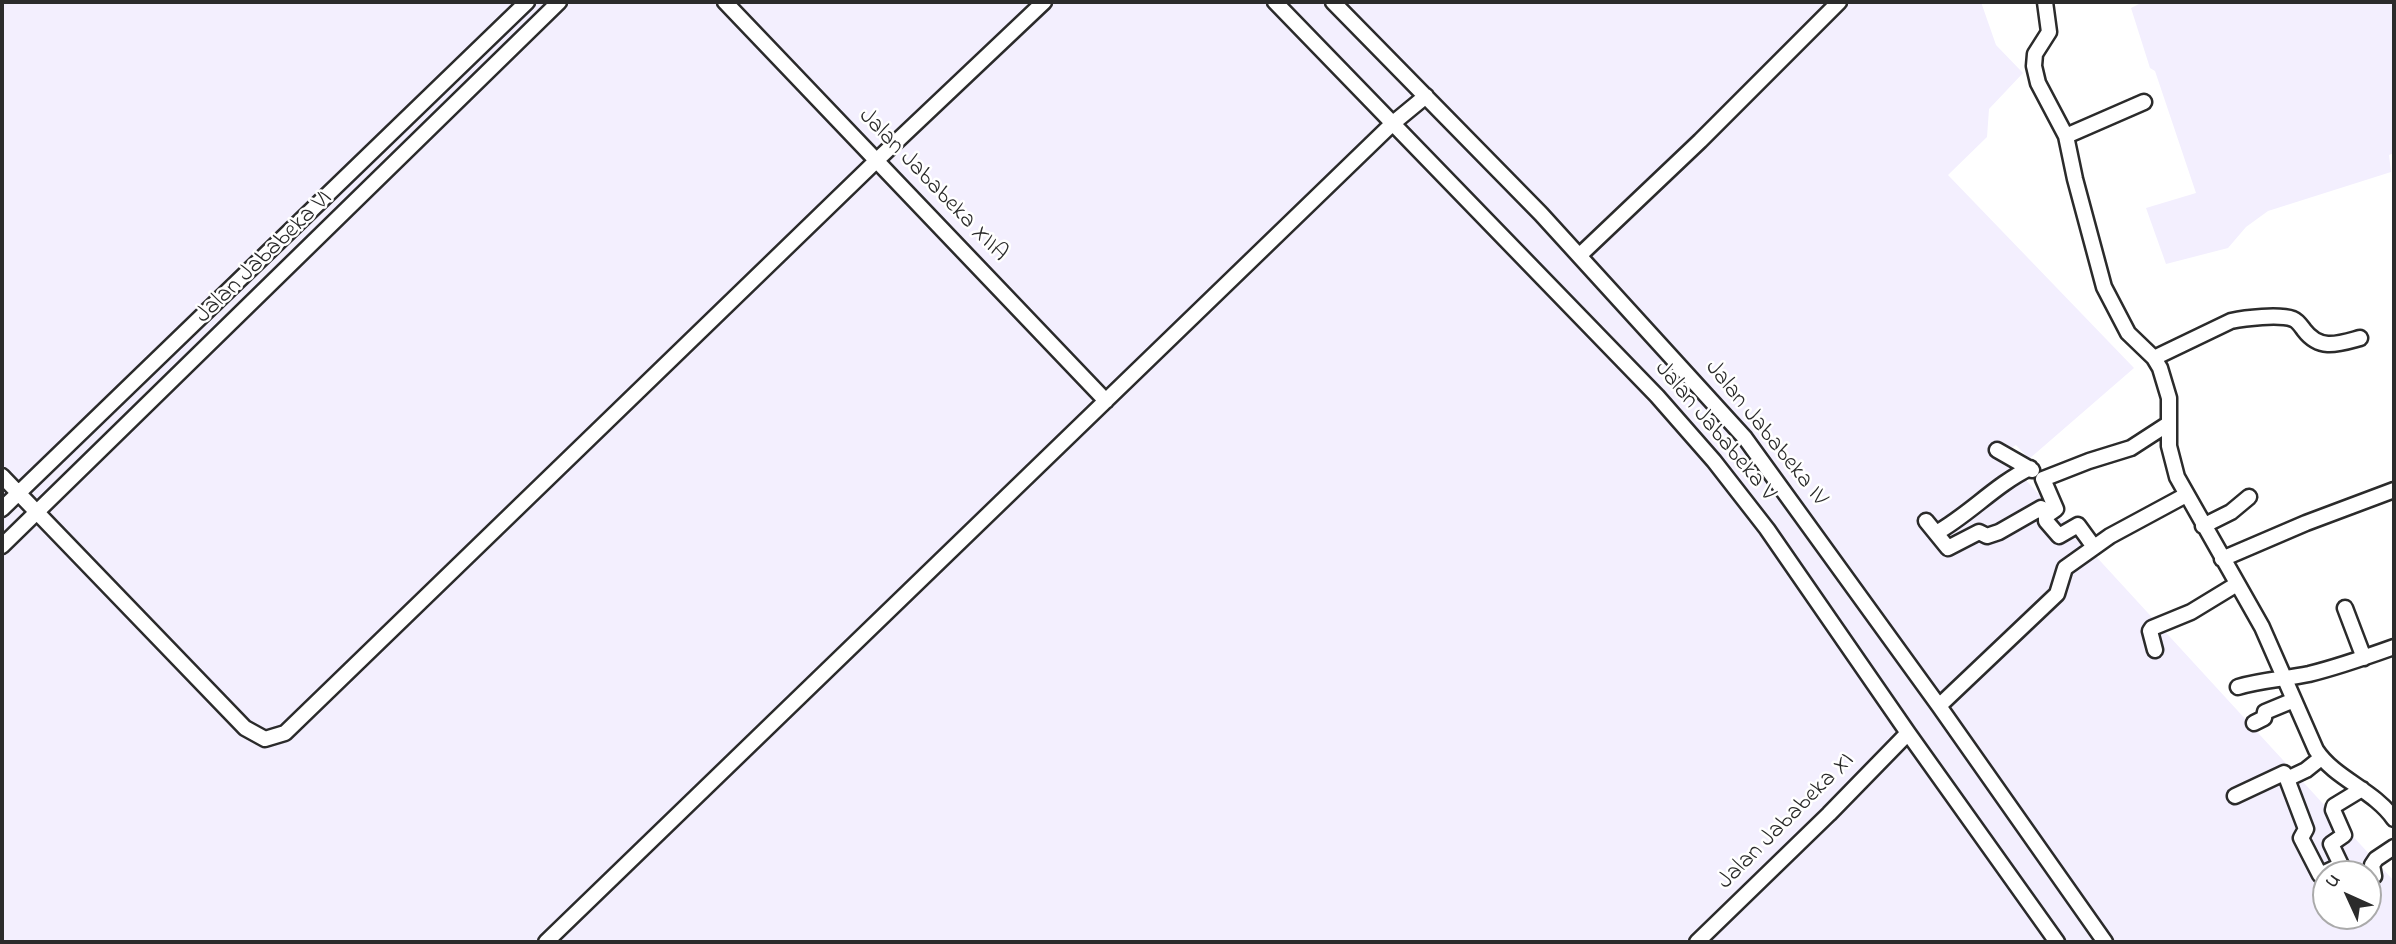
<!DOCTYPE html>
<style>
body{margin:0}
#map{position:relative;width:2396px;height:944px;overflow:hidden;background:#fff;font-family:"Indie Flower",sans-serif}
canvas{display:block}
.frame{position:absolute;inset:0;border:4px solid #2b2b2b;pointer-events:none}
.north{position:absolute;left:2312px;top:860px;width:70px;height:70px;box-sizing:border-box;background:#fff;border:2px solid #aaa;border-radius:50%;rotate:315deg;font-size:19px;font-weight:700;line-height:28px;text-align:center;color:#2b2b2b}
.north::after{content:'';display:block;margin:auto;width:24px;height:32px;background:#2b2b2b;clip-path:polygon(50% 0,100% 100%,50% 72%,0 100%)}
</style>
<div id="map">
<canvas width="2396" height="944"></canvas>
<div class="frame"></div>
<div class="north">U</div>
</div>
<script>
const c = document.querySelector('canvas').getContext('2d');
c.lineJoin = 'round';
function fill(path, color) {
  c.fillStyle = color;
  c.fill(path, 'evenodd');
}
function trace(path, color, width, dash) {
  c.strokeStyle = color;
  c.lineWidth = width;
  c.lineCap = dash ? 'butt' : 'round';
  c.setLineDash(dash || []);
  c.stroke(path);
}
function write(font, color, halo, rows, align = 'center') {
  c.font = font + ' "Indie Flower",sans-serif';
  c.lineWidth = 5;
  c.setLineDash([]);
  c.textBaseline = 'middle';
  c.strokeStyle = halo;
  c.fillStyle = color;
  for (const [text, x, y, turn = 0] of rows) {
    c.save();
    c.translate(x, y);
    c.rotate((+turn || 0) * Math.PI / 180);
    c.textAlign = isNaN(turn) ? turn : align;
    if (halo) c.strokeText(text, 0, 0);
    c.fillText(text, 0, 0);
    c.restore();
  }
}
const built = new Path2D(`
 M 2,2 L 1981,2 L 1996,45 L 2023,73 L 1989,109 L 1987,137 L 1948,175 L 2134,368 L 2029,459 L 2016,445 L 2002,454 L 2394,881 L 2394,942 L 2,942 ZM 2326,874 L 2368,874 L 2368,916 L 2326,916 Z
 M 2138,2 L 2394,2 L 2394,153 L 2389,155 L 2391,172 L 2268,211 L 2246,227 L 2228,248 L 2166,264 L 2146,208 L 2196,193 L 2155,71 L 2150,68 L 2131,8 L 2139,4 Z`);
const minor = new Path2D(`
 M 725,2 L 1106,401
 M 1275,2 L 1657,396 L 1714,461 L 1767,529 L 1908,733 L 2057,942
 M 1333,2 L 1541,214 L 1745,438 L 1939,706 L 2105,942
 M 2045,2 L 2049,32 L 2035,54 L 2034,66 L 2038,83 L 2066,136 L 2075,179 L 2104,287 L 2128,333 L 2154,358 L 2160,368 L 2169,398 L 2169,446 L 2177,477 L 2262,627 L 2316,750 C 2335,779 2374,790 2394,819
 M 2066,136 L 2144,102
 M 1580,255 L 1700,141 L 1839,2
 M 2154,358 L 2231,321 C 2245,318 2279,314 2293,319 C 2298,321 2301,326 2304,330 C 2320,351 2338,344 2360,338
 M 1997,450 L 2032,470
 M 2,476 L 245,728 L 265,739 L 285,733 L 876,161 L 1044,2
 M 2,509 L 527,2
 M 1926,521 L 1948,548 L 1979,532 L 1987,536 L 1999,532 L 2041,508 L 2046,516
 M 2203,526 L 2231,512 L 2249,497
 M 1936,533 C 1970,514 1995,485 2030,468
 M 2,546 L 559,2
 M 2094,547 L 2078,525 L 2059,536 L 2046,521 L 2046,516 L 2056,509 L 2043,479 L 2089,461 L 2131,448 L 2168,424
 M 2222,559 L 2306,523 L 2394,490
 M 2345,608 L 2364,658
 M 2155,650 L 2150,631 L 2152,628 L 2191,612 L 2237,584
 M 2238,687 C 2262,680 2285,679 2309,674 C 2338,667 2366,657 2394,647
 M 1939,706 L 2057,594 L 2065,568 L 2110,536 L 2186,495
 M 2254,723 L 2264,718 L 2265,712 L 2294,700
 M 2287,779 L 2306,829 L 2301,838 L 2320,875 L 2341,865 L 2331,844 L 2344,835 L 2333,810 L 2334,806 L 2362,789
 M 2235,796 L 2284,773 L 2287,779 L 2306,770 L 2321,758
 M 2368,880 L 2374,876 L 2372,865 L 2376,859 L 2394,847
 M 546,942 L 1392,124 L 1426,96
 M 1697,942 L 1829,814 L 1908,733`);
const streetNames = [
 ["Jalan Jababeka XIIA",932,186,46],
 ["Jalan Jababeka VI",265,258,-44],
 ["Jalan Jababeka V",1714,432,50],
 ["Jalan Jababeka IV",1765,434,51],
 ["Jalan Jababeka XI",1787,822,-45]
];
fill(built, '#f3effe');
trace(minor, '#2b2b2b', 19);
trace(minor, '#fff', 14);
write('24px', '#2b2b2b', '#fff', streetNames);
</script>
